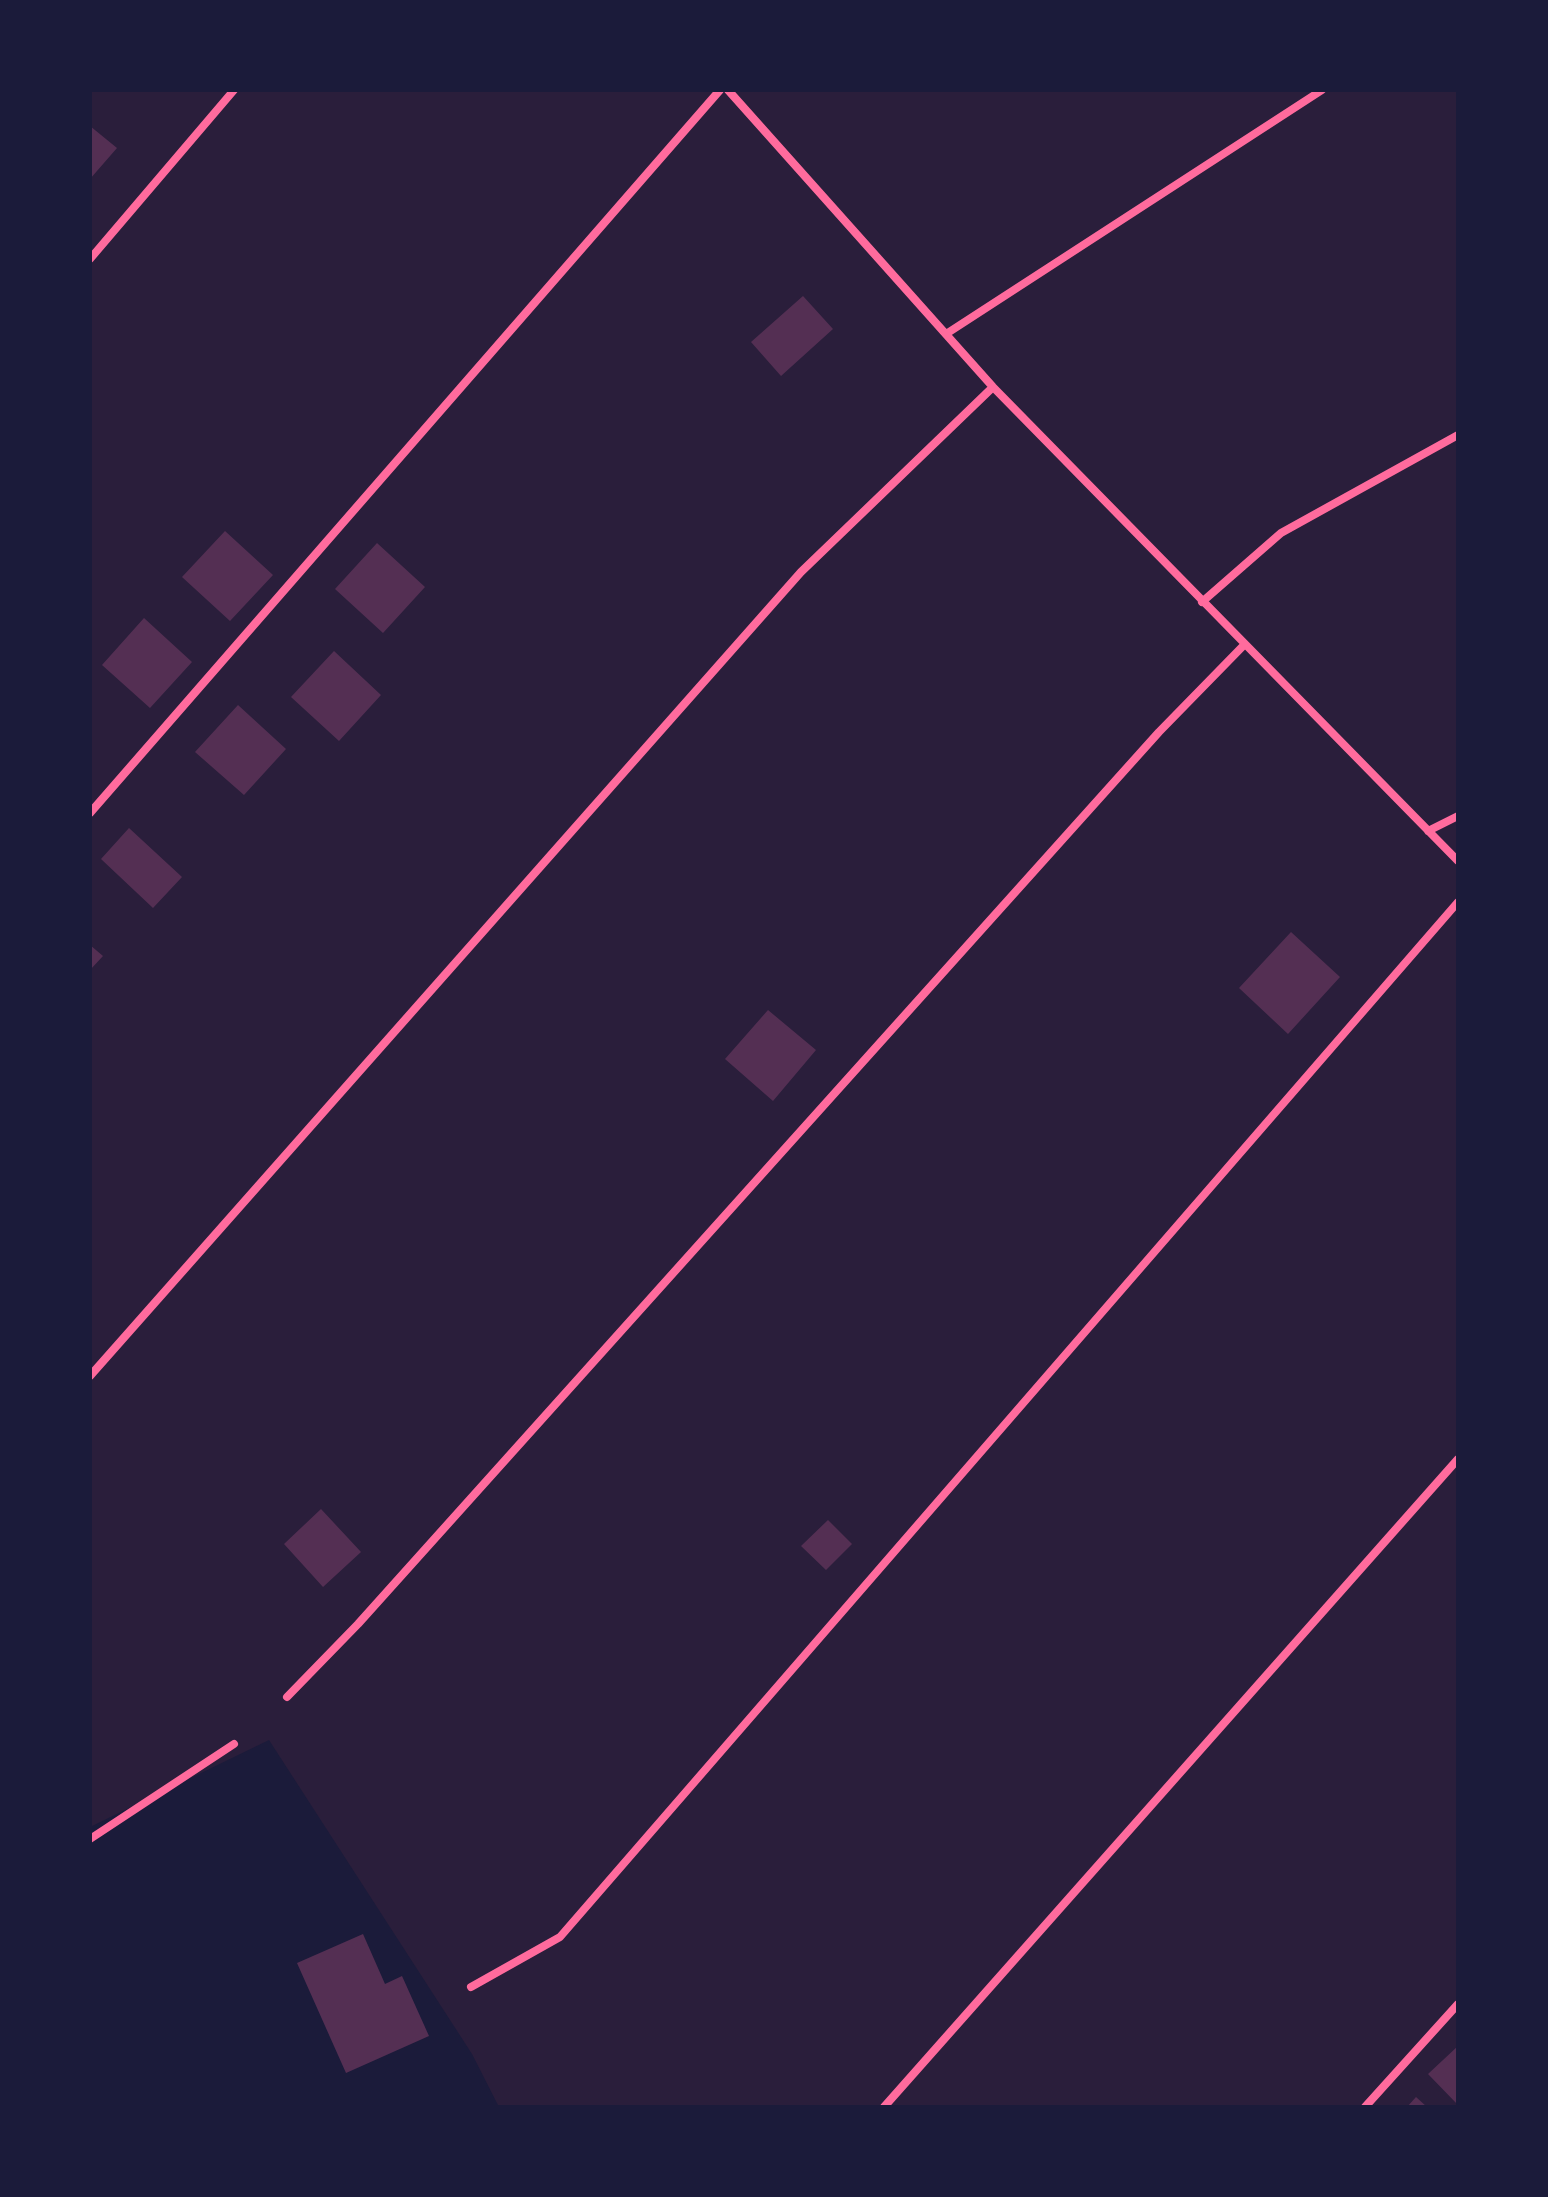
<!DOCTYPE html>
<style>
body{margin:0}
#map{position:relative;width:1548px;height:2197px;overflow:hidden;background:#1b1b3a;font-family:"Roboto Condensed",sans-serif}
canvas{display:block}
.frame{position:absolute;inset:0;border:92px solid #1b1b3a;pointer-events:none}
</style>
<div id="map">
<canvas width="1548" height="2197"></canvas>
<div class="frame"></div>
</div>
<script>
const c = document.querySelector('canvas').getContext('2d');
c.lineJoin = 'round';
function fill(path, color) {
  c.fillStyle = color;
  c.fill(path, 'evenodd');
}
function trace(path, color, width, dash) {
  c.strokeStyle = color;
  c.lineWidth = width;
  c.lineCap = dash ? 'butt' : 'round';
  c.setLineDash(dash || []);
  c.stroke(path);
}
const green = new Path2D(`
 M 90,90 L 1458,90 L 1458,2107 L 499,2107 L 472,2054 L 269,1740 L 90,1827 Z`);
const building = new Path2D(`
 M 90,126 L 117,148 L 90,179 Z
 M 803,296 L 833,329 L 781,376 L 751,342 Z
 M 225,531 L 273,575 L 230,621 L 182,577 Z
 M 377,543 L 425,587 L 383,633 L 335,589 Z
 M 144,618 L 192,662 L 150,708 L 102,665 Z
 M 334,651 L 381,695 L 339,741 L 291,697 Z
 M 238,705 L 286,749 L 244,795 L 195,752 Z
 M 129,828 L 182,877 L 153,908 L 101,859 Z
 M 1291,932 L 1340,977 L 1288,1034 L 1239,988 Z
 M 90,945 L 103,956 L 90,970 Z
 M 768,1010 L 816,1050 L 773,1101 L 725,1059 Z
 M 321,1509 L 361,1552 L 323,1587 L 284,1544 Z
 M 828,1520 L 852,1544 L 826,1570 L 801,1546 Z
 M 363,1934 L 385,1984 L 402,1976 L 429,2036 L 346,2073 L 297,1963 Z
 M 1458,2046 L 1458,2105 L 1428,2074 Z
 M 1416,2097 L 1427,2107 L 1407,2107 Z`);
const minor = new Path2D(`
 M 728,90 L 993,387 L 1458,861
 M 90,259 L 234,90
 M 946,334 L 1322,90
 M 1202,602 L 1281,533 L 1458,435
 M 90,813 L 720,90
 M 1428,831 L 1458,816
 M 90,1376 L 801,572 L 993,387
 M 287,1697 L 358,1624 L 1159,732 L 1244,645
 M 90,1839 L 234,1744
 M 471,1987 L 560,1937 L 1458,902
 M 884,2107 L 1458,1459
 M 1365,2107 L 1458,2004`);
fill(green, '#2a1e3b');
fill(building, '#542f53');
trace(minor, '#ff6b9d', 8);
</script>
